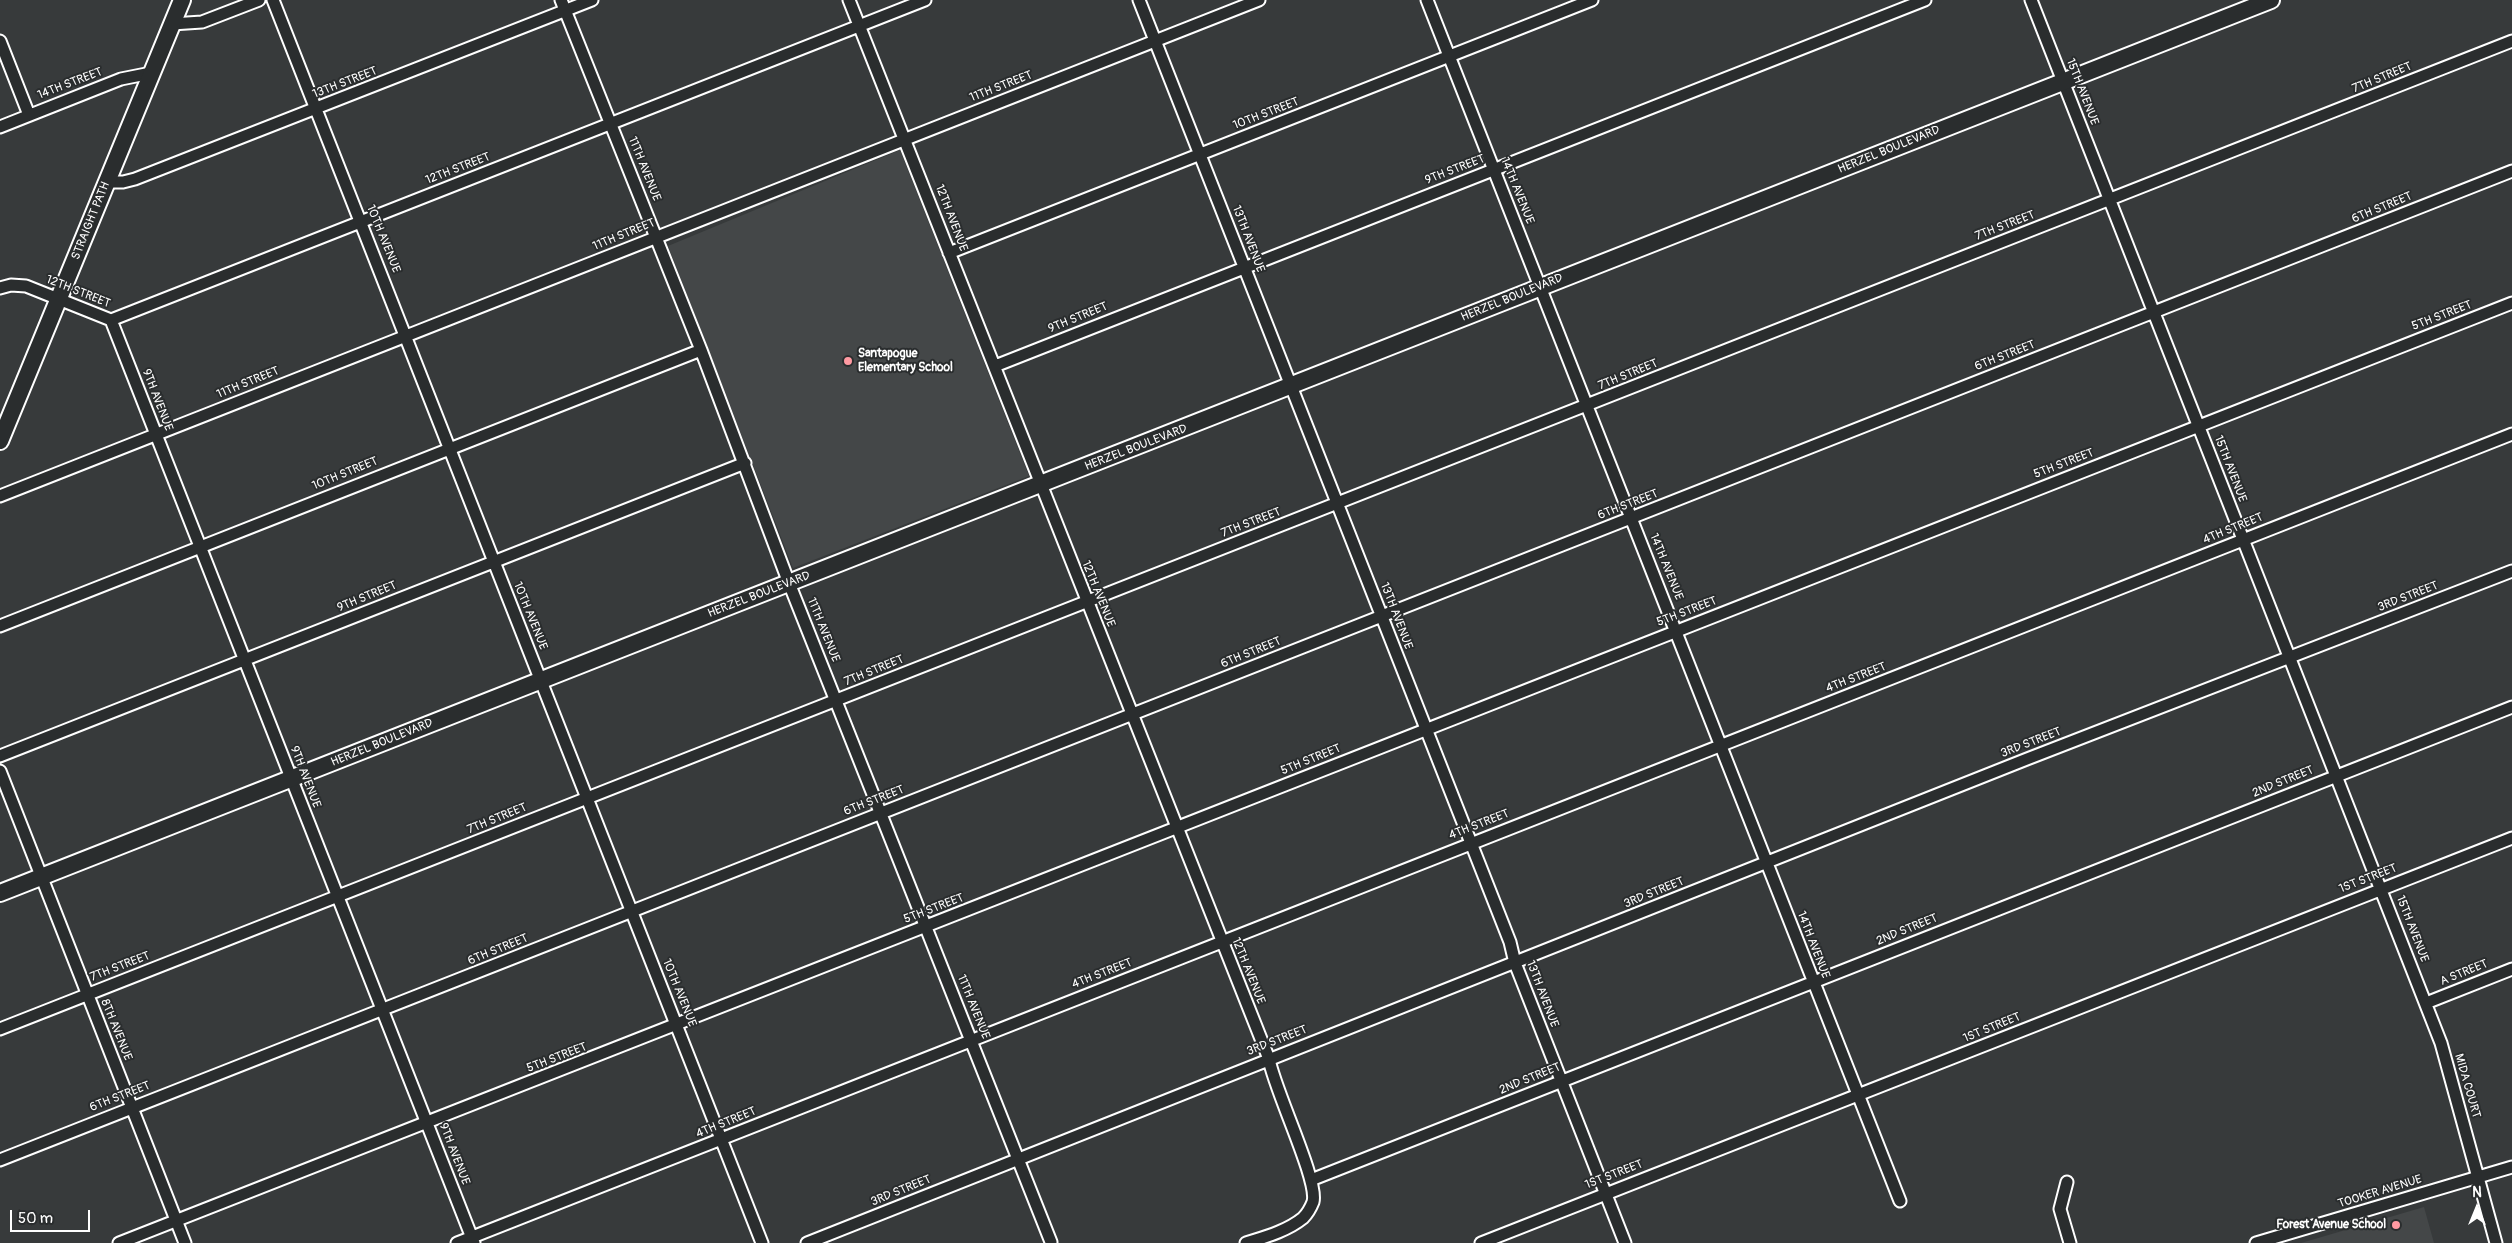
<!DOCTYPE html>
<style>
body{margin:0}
#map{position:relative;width:2512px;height:1243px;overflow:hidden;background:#373a3b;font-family:Pangolin,sans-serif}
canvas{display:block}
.north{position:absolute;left:2452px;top:1183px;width:50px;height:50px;-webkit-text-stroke:4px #2a2d2e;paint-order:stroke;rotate:0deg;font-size:14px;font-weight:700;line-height:20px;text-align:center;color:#fff}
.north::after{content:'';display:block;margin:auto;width:18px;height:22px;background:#fff;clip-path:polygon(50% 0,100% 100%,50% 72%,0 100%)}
.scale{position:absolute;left:10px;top:1210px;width:80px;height:22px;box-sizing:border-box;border:2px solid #fff;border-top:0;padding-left:6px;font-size:15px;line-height:18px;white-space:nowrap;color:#fff;-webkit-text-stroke:4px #2a2d2e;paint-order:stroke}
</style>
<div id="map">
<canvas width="2512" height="1243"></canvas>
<div class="north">N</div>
<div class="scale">50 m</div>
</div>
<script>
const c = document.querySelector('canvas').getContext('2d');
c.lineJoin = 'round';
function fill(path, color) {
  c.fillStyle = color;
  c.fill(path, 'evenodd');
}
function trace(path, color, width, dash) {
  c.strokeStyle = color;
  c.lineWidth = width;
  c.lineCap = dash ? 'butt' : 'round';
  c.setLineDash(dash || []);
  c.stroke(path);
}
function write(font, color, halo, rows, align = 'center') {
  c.font = font + ' Pangolin,sans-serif';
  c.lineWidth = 4;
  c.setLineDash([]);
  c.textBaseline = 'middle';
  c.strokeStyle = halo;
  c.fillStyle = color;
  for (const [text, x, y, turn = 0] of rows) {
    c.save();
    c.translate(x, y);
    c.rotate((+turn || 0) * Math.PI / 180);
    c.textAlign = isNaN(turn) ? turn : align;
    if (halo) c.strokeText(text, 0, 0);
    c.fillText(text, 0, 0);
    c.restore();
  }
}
const built = new Path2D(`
 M 900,150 L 1029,476 L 793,568 L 668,246 Z
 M 2424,1207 L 2434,1243 L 2301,1243 Z`);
const street = new Path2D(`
 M 273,0 L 762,1243
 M 561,0 L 701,350 L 789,583 L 1051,1242
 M 849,0 L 1269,1059 C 1274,1089 1319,1181 1313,1202 C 1311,1207 1306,1215 1303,1218 C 1287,1231 1265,1237 1246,1243
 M 1139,0 L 1510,942 L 1515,963 L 1625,1243
 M 1427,0 L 1900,1201
 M 2031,0 L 2441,1043 L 2496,1243
 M 172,24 L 202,22 L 259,0
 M 0,41 L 29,115
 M 0,127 L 121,79 L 151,73
 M 106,182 L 123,182 L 135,179 L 592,0
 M 949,253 L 1592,0
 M 0,288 L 11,285 L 26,286 L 111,320 L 925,0
 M 111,320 L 474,1243
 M 995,366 L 1925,0
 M 0,496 L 1259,0
 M 0,626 L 701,350
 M 0,756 L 745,463
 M 0,771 L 185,1243
 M 2426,1003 L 2512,969
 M 0,1029 L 2512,41
 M 0,1160 L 2512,171
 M 1311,1180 L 2512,707
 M 2067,1182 L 2060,1209 L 2070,1243
 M 119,1243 L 2512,303
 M 457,1243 L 2512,434
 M 807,1243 L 2027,759 L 2512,571
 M 1481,1243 L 2512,838
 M 2256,1243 L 2512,1167`);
const secondary = new Path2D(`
 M 0,441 L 182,0
 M 0,893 L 2271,0`);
const markers = [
 [848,361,5,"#ff9aa2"],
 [2396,1225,5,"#ff9aa2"]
];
const streetNames = [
 ["7TH STREET",2382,78,-22],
 ["13TH STREET",345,83,-21],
 ["14TH STREET",70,84,-21],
 ["11TH STREET",1001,87,-21],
 ["15TH AVENUE",2082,92,69],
 ["10TH STREET",1266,114,-21],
 ["HERZEL BOULEVARD",1889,150,-22],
 ["12TH STREET",458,169,-21],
 ["11TH AVENUE",644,169,68],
 ["9TH STREET",1455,170,-21],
 ["14TH AVENUE",1517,191,68],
 ["6TH STREET",2382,208,-22],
 ["12TH AVENUE",951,218,69],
 ["STRAIGHT PATH",91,221,-68],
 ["7TH STREET",2005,226,-21],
 ["11TH STREET",624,235,-22],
 ["10TH AVENUE",383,239,68],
 ["13TH AVENUE",1248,239,69],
 ["12TH STREET",78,292,22],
 ["HERZEL BOULEVARD",1512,298,-22],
 ["5TH STREET",2442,316,-21],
 ["9TH STREET",1078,318,-22],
 ["6TH STREET",2005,356,-21],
 ["7TH STREET",1628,375,-22],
 ["11TH STREET",248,383,-22],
 ["9TH AVENUE",157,400,69],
 ["HERZEL BOULEVARD",1136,448,-21],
 ["5TH STREET",2064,464,-21],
 ["15TH AVENUE",2230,469,69],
 ["10TH STREET",345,474,-22],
 ["6TH STREET",1628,505,-21],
 ["7TH STREET",1251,523,-21],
 ["4TH STREET",2233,529,-22],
 ["14TH AVENUE",1666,567,68],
 ["12TH AVENUE",1098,594,68],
 ["HERZEL BOULEVARD",759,595,-21],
 ["9TH STREET",367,597,-22],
 ["3RD STREET",2408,597,-21],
 ["5TH STREET",1687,612,-21],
 ["10TH AVENUE",530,616,68],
 ["13TH AVENUE",1396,616,69],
 ["11TH AVENUE",823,630,68],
 ["6TH STREET",1251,653,-22],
 ["7TH STREET",874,671,-22],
 ["4TH STREET",1856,678,-21],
 ["HERZEL BOULEVARD",382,743,-22],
 ["3RD STREET",2031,743,-21],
 ["5TH STREET",1311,760,-22],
 ["9TH AVENUE",305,777,69],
 ["2ND STREET",2283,782,-22],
 ["6TH STREET",874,801,-21],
 ["7TH STREET",497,819,-22],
 ["4TH STREET",1479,825,-21],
 ["1ST STREET",2368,879,-21],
 ["3RD STREET",1654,893,-22],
 ["5TH STREET",934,909,-21],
 ["15TH AVENUE",2412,929,69],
 ["2ND STREET",1907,930,-22],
 ["14TH AVENUE",1813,945,69],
 ["6TH STREET",498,950,-22],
 ["7TH STREET",120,967,-21],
 ["12TH AVENUE",1248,971,68],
 ["A STREET",2464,973,-22],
 ["4TH STREET",1102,974,-21],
 ["10TH AVENUE",679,993,68],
 ["13TH AVENUE",1542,994,69],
 ["11TH AVENUE",973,1007,68],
 ["1ST STREET",1992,1028,-22],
 ["8TH AVENUE",116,1030,68],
 ["3RD STREET",1277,1041,-21],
 ["5TH STREET",557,1058,-21],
 ["2ND STREET",1530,1079,-22],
 ["MIDA COURT",2467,1086,74],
 ["6TH STREET",120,1097,-21],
 ["4TH STREET",726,1123,-22],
 ["9TH AVENUE",454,1154,69],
 ["1ST STREET",1614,1175,-21],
 ["3RD STREET",901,1191,-22],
 ["TOOKER AVENUE",2380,1192,-17]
];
const poiNames = [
 ["Santapogue",858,354],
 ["Elementary School",858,368],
 ["Forest Avenue School",2386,1225,"right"]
];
fill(built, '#444748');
trace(street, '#fff', 15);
trace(secondary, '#fff', 20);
trace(street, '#2a2d2e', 11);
trace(secondary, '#2a2d2e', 16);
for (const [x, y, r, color] of markers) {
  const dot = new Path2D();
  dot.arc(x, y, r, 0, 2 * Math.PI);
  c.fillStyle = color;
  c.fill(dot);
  trace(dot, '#2a2d2e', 2);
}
write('12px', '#fff', '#2a2d2e', streetNames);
write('bold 12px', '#fff', '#2a2d2e', poiNames, 'left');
</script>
